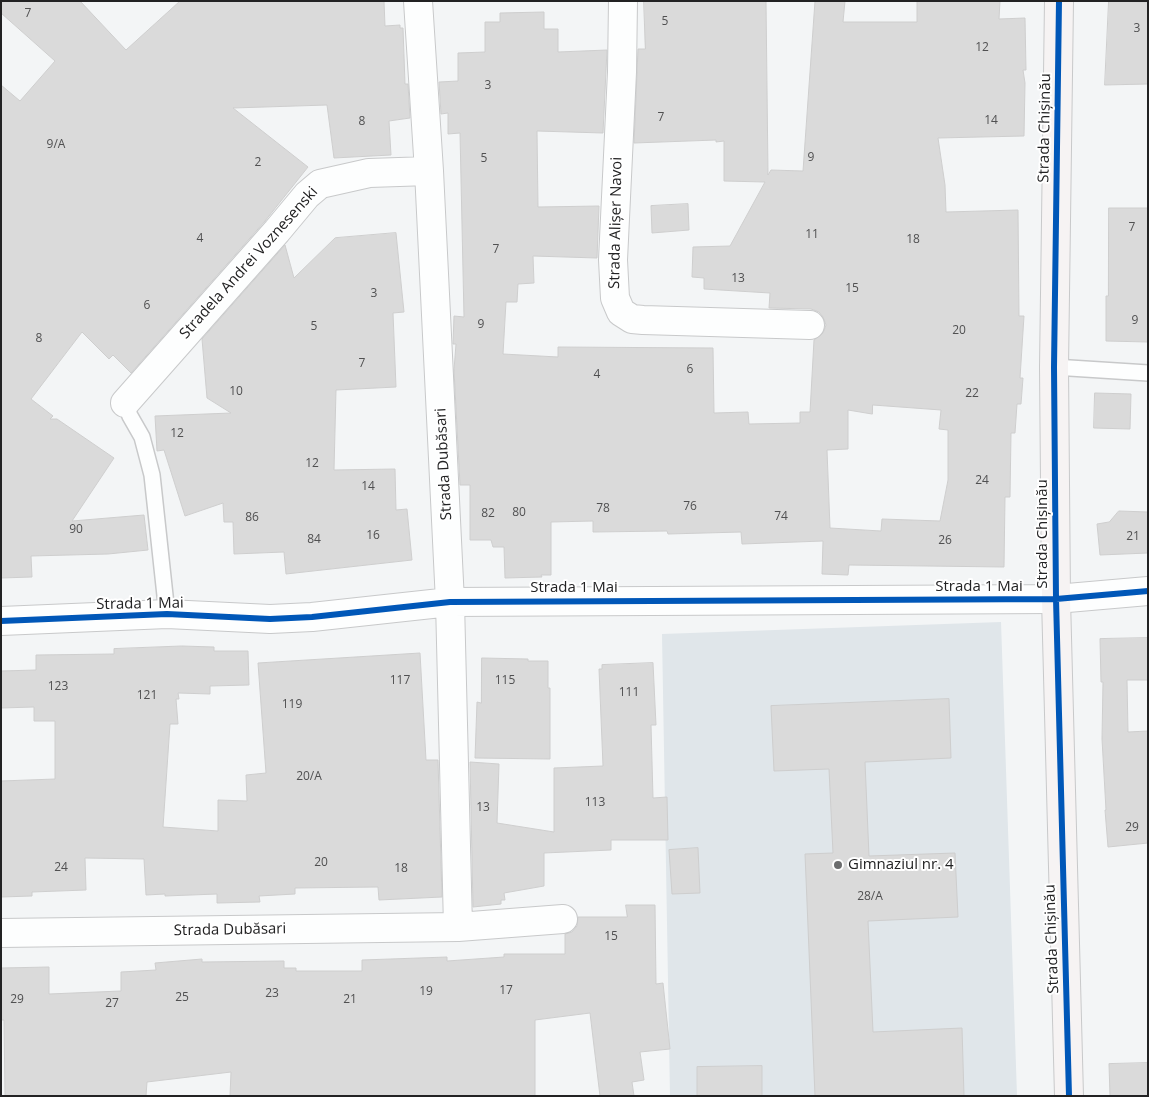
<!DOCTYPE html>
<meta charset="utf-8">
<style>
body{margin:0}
#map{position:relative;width:1149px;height:1097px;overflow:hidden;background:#f3f5f6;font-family:"Open Sans",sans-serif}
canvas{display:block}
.frame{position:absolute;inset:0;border:2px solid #222223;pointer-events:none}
</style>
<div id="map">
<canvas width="1149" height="1097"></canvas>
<div class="frame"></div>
</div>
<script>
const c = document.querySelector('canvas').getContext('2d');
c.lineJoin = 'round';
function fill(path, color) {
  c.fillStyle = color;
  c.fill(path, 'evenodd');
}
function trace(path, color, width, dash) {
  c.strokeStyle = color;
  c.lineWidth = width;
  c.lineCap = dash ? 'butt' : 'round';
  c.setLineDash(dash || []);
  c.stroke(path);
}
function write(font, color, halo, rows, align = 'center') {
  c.font = font + ' "Open Sans",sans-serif';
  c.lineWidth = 4;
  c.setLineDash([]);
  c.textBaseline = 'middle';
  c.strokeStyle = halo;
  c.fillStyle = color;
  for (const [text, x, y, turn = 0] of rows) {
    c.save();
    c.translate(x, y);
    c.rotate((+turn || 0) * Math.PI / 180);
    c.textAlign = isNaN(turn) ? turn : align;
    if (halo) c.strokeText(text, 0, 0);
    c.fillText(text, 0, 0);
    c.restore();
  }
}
const built = new Path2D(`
 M 1001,622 L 1017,1096 L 670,1096 L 662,634 Z`);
const building = new Path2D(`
 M 1,1 L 80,1 L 126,50 L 180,1 L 384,1 L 385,26 L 400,25 L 400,28 L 403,28 L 405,84 L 408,84 L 410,118 L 389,121 L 391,155 L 334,158 L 327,105 L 233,108 L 308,167 L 265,221 L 131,373 L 113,355 L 109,359 L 82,332 L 31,399 L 53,416 L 50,419 L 57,419 L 114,458 L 72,521 L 144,515 L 148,550 L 108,554 L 31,556 L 32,577 L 1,578 L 1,85 L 20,101 L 55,61 L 1,13 Z
 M 644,1 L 766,1 L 768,175 L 771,170 L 803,171 L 815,1 L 845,1 L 843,22 L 917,22 L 917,1 L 1000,1 L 999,19 L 1025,18 L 1026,70 L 1023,70 L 1025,83 L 1024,136 L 938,138 L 945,185 L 946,212 L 1018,210 L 1019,316 L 1024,316 L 1020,378 L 1023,378 L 1021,404 L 1017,404 L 1015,433 L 1011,433 L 1010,497 L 1005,497 L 1004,567 L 849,565 L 848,575 L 822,574 L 823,541 L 742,544 L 741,532 L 668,534 L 667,531 L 593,532 L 593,521 L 551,522 L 551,575 L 541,575 L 542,577 L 505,578 L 504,547 L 493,547 L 491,540 L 470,540 L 470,485 L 460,485 L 454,370 L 456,344 L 453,344 L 454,316 L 464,317 L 460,133 L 448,134 L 448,113 L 441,114 L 439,82 L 458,81 L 458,53 L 485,52 L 485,22 L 500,22 L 500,13 L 544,12 L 544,29 L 558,29 L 558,52 L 607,50 L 603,133 L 537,131 L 538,207 L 599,206 L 597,258 L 533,256 L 534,283 L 518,284 L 517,302 L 506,302 L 503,354 L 558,357 L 558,347 L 713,348 L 714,413 L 748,412 L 749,424 L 800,423 L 800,412 L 810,412 L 814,340 L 823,333 L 826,325 L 823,317 L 819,312 L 811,309 L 769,308 L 770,293 L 704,289 L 704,278 L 692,277 L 693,247 L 730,246 L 765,182 L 724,181 L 724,141 L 716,142 L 716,140 L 634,143 L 638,49 L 645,49 ZM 873,405 L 941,410 L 939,429 L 948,430 L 948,480 L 940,521 L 882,519 L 881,531 L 830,528 L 827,450 L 848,449 L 848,410 L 872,414 Z
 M 1109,1 L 1148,2 L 1148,84 L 1105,85 Z
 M 688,204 L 689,230 L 652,233 L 651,206 Z
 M 1109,208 L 1148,208 L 1148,342 L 1106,341 L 1106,296 L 1108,296 Z
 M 396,233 L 404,312 L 393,313 L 396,387 L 336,390 L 334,470 L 395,469 L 396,510 L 407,509 L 412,560 L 286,574 L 284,552 L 234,554 L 233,522 L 224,522 L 223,503 L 185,516 L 164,450 L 157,451 L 155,416 L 231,413 L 207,398 L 202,339 L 285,245 L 294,278 L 335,238 Z
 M 1095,393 L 1131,394 L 1130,429 L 1094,428 Z
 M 1119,511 L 1148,512 L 1148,553 L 1100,555 L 1097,524 L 1109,522 Z
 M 1148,638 L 1148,680 L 1127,680 L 1128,732 L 1148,731 L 1148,843 L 1108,847 L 1105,810 L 1106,810 L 1102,739 L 1103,682 L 1101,682 L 1100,639 Z
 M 182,646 L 214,647 L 214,651 L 248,651 L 249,685 L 210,686 L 210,694 L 178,693 L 179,699 L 176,699 L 178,724 L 170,724 L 163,827 L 218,831 L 218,800 L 247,801 L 246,775 L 266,773 L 258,663 L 420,653 L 426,760 L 438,760 L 442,897 L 379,900 L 378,887 L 295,888 L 295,894 L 259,896 L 260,902 L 217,903 L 217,894 L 165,896 L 165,894 L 146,895 L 144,859 L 85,858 L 86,890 L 32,892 L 32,896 L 1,897 L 1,781 L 55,779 L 55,721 L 34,721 L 34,707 L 1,708 L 1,671 L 36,670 L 36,655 L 114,654 L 114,649 Z
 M 482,658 L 528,659 L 528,661 L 548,661 L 548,688 L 550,688 L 550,759 L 475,758 L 477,702 L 481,703 Z
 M 653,663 L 656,725 L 651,725 L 653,798 L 667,797 L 668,840 L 611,840 L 611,850 L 544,853 L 544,886 L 504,893 L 505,900 L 501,900 L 501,904 L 473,907 L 470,762 L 499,764 L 497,823 L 554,832 L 554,768 L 603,766 L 599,669 L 602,669 L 602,665 Z
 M 949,699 L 951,758 L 865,762 L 869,856 L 955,853 L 958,917 L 868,921 L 873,1032 L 962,1028 L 964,1096 L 815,1096 L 805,854 L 833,853 L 829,769 L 774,771 L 771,706 Z
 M 698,848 L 700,893 L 672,894 L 669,850 Z
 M 626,905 L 655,905 L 656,984 L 663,983 L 670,1049 L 640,1052 L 644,1080 L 632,1082 L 634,1096 L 600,1096 L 590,1013 L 535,1020 L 535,1096 L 230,1096 L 231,1072 L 147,1082 L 146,1096 L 5,1096 L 4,1020 L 1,1020 L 1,968 L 49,967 L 49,994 L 121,991 L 121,972 L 156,970 L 155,963 L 202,959 L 202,962 L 284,961 L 284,968 L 296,968 L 296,971 L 362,971 L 362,960 L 447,957 L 447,961 L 504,957 L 504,954 L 565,954 L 565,934 L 572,932 L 577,926 L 578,917 L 627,917 Z
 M 1148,1063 L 1148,1096 L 1110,1096 L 1109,1064 Z
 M 762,1066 L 762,1096 L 697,1096 L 697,1067 Z`);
const lane = new Path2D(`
 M 1054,367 L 1148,373
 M 125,403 L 130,416 L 142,437 L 152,475 L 167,614`);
const street = new Path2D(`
 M 418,1 L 429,171 L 450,602 L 458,927
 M 623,1 L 622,72 L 613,260 L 615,298 L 621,312 L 632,319 L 643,320 L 810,325
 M 125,403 L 277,231 L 307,195 L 320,184 L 369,173 L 429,171
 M 1,621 L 167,614 L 270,619 L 312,617 L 450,602 L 1056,599 L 1148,591
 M 1,933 L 458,927 L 563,919`);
const secondary = new Path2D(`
 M 1059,1 L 1054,367 L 1056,599 L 1069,1096`);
const cycleway = new Path2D(`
 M 1059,1 L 1054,367 L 1056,599 L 1069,1096
 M 1,621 L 167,614 L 270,619 L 312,617 L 450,602 L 1056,599 L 1148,591`);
const markers = [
 [838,865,5,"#6b6c6d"]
];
const numberNames = [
 ["7",28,14],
 ["5",665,22],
 ["3",1137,29],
 ["12",982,48],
 ["3",488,86],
 ["7",661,118],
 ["14",991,121],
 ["8",362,122],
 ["9/A",56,145],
 ["9",811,158],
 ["5",484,159],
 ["2",258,163],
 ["7",1132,228],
 ["11",812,235],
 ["4",200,239],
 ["18",913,240],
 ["7",496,250],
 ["13",738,279],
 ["15",852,289],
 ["3",374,294],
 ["6",147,306],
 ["9",1135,321],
 ["9",481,325],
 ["5",314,327],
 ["20",959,331],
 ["8",39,339],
 ["7",362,364],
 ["6",690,370],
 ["4",597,375],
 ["10",236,392],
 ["22",972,394],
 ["12",177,434],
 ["12",312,464],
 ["24",982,481],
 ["14",368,487],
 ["76",690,507],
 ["78",603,509],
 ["80",519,513],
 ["82",488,514],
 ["74",781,517],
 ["86",252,518],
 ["90",76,530],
 ["16",373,536],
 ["21",1133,537],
 ["84",314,540],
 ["26",945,541],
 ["117",400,681],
 ["115",505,681],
 ["123",58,687],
 ["111",629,693],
 ["121",147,696],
 ["119",292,705],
 ["20/A",309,777],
 ["113",595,803],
 ["13",483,808],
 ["29",1132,828],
 ["20",321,863],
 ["24",61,868],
 ["18",401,869],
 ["28/A",870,897],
 ["15",611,937],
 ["17",506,991],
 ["19",426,992],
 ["23",272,994],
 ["25",182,998],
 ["29",17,1000],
 ["21",350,1000],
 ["27",112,1004]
];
const streetNames = [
 ["Strada Chișinău",1045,128,-89],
 ["Strada Alișer Navoi",616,223,-89],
 ["Stradela Andrei Voznesenski",249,263,-48],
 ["Strada Dubăsari",444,464,-93],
 ["Strada Chișinău",1043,534,-90],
 ["Strada 1 Mai",979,587],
 ["Strada 1 Mai",574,588],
 ["Strada 1 Mai",140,604,-1],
 ["Strada Dubăsari",230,930,-1],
 ["Strada Chișinău",1052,939,-92]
];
const poiNames = [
 ["Gimnaziul nr. 4",848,865]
];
fill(built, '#e0e6ea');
fill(building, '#dadada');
trace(building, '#cecece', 1);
trace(lane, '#c8c9ca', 18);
trace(street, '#c8c9ca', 30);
trace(secondary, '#c8c9ca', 30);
trace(lane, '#fdfefe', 15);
trace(street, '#fdfefe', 28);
trace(secondary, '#f6f3f3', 28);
trace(cycleway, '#0057b8', 6);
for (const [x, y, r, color] of markers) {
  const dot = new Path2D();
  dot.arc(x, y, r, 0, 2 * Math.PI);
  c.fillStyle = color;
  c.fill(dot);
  trace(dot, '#fff', 2);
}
write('12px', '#505051', null, numberNames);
write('15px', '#222223', '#fff', streetNames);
write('15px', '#222223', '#fff', poiNames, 'left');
</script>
